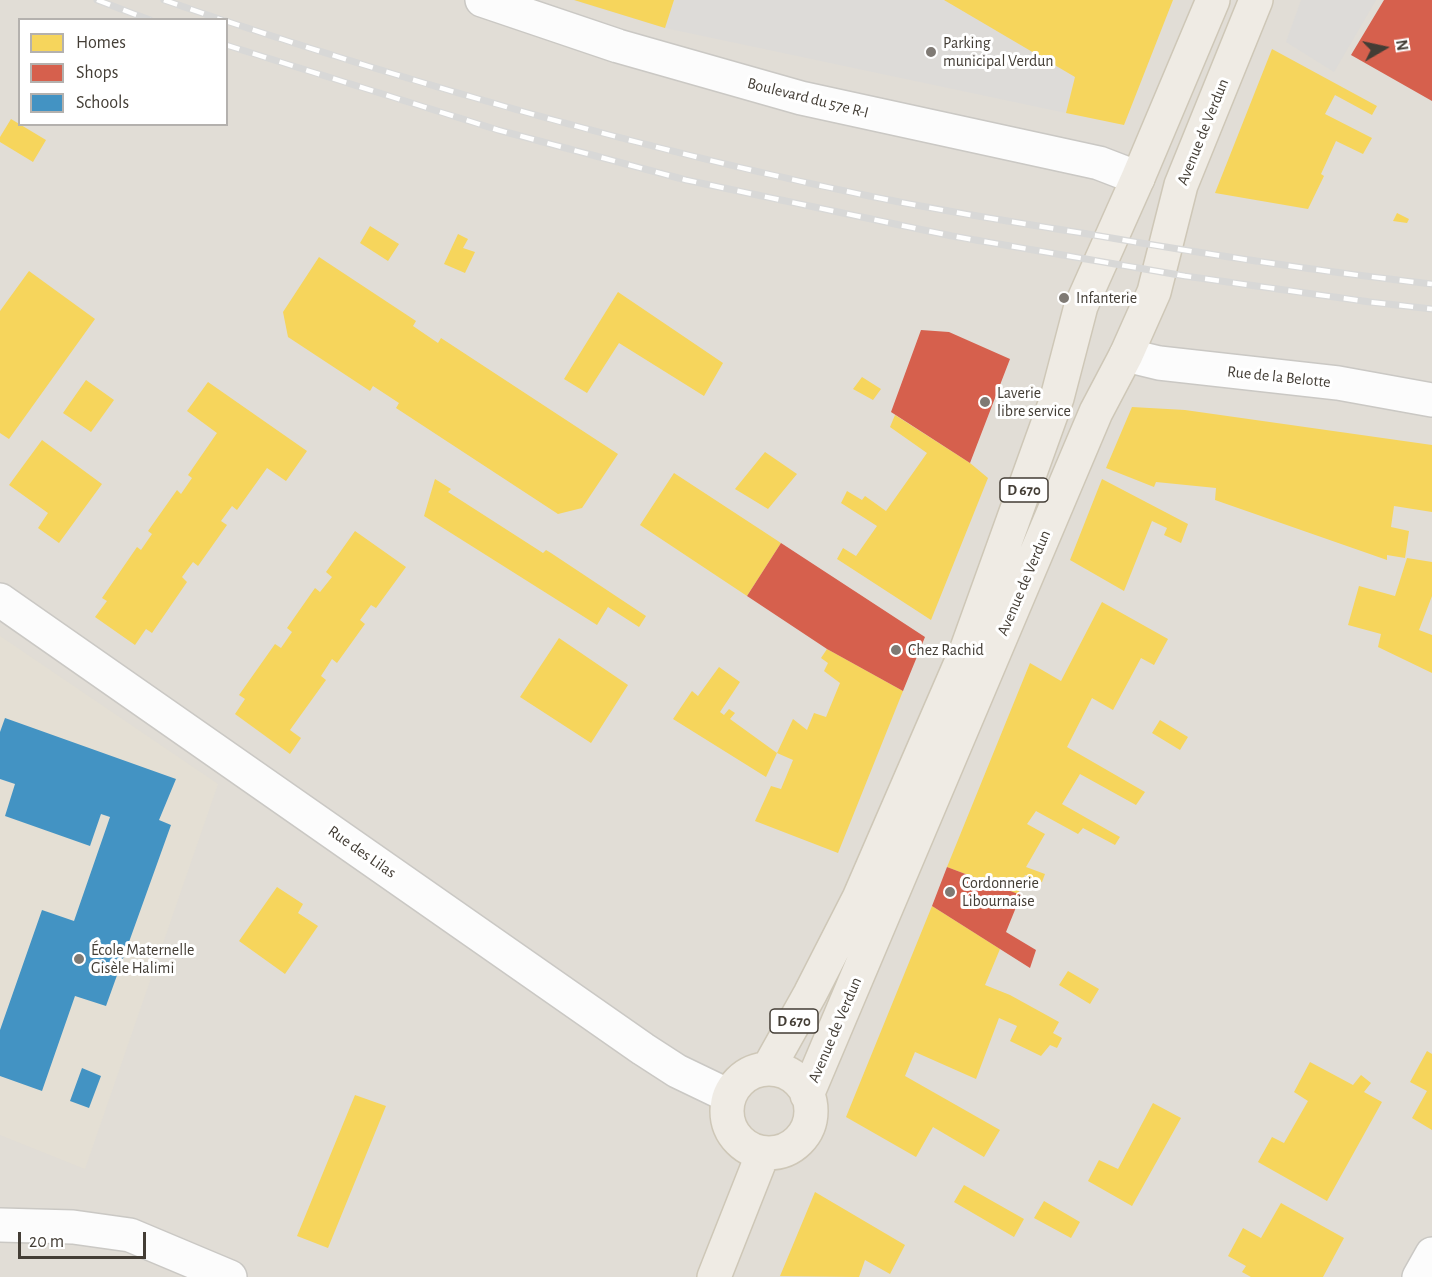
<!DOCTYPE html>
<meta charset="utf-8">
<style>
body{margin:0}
#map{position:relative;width:1432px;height:1277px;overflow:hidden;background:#eeece8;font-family:"Alegreya Sans",sans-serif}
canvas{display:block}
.legend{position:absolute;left:18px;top:18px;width:210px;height:108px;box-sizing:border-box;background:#fff;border:2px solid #b4b1ae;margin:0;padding:8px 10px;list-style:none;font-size:18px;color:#433d35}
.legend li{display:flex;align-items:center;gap:12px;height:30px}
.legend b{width:30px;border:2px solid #b4b1ae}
.north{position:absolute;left:1354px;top:18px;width:60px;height:60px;-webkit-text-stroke:4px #fff;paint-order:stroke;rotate:81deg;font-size:16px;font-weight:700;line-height:24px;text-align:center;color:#433d35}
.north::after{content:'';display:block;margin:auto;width:21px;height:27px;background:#433d35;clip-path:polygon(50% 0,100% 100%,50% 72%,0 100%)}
.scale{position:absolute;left:18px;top:1232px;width:128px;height:27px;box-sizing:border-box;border:3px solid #433d35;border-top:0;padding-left:8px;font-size:18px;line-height:21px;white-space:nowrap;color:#433d35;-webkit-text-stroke:4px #fff;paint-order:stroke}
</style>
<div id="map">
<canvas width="1432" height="1277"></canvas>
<ul class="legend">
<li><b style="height:16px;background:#f6d55c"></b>Homes</li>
<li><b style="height:16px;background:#d6604d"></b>Shops</li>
<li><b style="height:16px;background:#4393c3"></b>Schools</li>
</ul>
<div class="north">N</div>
<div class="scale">20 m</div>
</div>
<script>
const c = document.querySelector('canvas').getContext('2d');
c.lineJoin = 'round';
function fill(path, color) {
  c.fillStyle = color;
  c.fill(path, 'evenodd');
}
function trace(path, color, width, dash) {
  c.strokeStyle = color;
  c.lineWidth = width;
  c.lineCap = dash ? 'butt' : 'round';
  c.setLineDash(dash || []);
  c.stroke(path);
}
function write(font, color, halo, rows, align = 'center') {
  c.font = font + ' "Alegreya Sans",sans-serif';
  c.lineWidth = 6;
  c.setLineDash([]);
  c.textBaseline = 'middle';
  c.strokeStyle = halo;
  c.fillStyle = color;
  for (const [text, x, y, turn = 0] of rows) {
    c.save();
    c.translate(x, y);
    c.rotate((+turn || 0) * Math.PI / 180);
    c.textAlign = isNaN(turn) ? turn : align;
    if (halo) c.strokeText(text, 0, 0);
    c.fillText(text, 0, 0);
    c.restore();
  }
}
const residential = new Path2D(`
 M 0,0 L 1432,0 L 1432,1277 L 0,1277 ZM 20,20 L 226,20 L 226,124 L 20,124 Z`);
const education = new Path2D(`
 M 0,636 L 218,784 L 85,1169 L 0,1135 Z`);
const parking = new Path2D(`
 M 572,0 L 1094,0 L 1066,113 L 665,28 Z
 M 1301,0 L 1376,0 L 1334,72 L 1286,42 Z`);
const homes = new Path2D(`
 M 574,0 L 674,0 L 665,28 Z
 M 944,0 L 1173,0 L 1124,125 L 1066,113 L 1075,77 Z
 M 1272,49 L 1377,106 L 1372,115 L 1335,95 L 1325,114 L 1372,138 L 1363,154 L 1336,141 L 1321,174 L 1324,176 L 1308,209 L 1215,193 Z
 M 11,119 L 46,140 L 33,162 L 0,142 L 0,137 Z
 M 1397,213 L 1409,219 L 1407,223 L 1393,221 Z
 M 370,226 L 399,244 L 388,261 L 360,243 Z
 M 458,234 L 468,239 L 463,248 L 475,252 L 465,273 L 444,264 Z
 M 319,257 L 416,321 L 413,326 L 438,343 L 441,338 L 618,454 L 582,508 L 558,514 L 396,408 L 399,403 L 373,386 L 370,391 L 288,337 L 283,312 Z
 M 29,271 L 95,319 L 9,439 L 0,433 L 0,311 Z
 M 618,292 L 723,363 L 704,396 L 619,343 L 587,393 L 564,379 Z
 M 862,377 L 881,389 L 873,400 L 853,389 Z
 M 86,380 L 114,400 L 91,432 L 63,413 Z
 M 208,382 L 307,451 L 286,481 L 267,468 L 237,510 L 232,506 L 221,521 L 227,525 L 198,566 L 193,562 L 182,577 L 187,582 L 152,633 L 146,629 L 135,645 L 95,617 L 107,601 L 102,598 L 137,547 L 141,550 L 152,534 L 148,531 L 177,490 L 181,494 L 192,478 L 188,475 L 217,433 L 187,411 Z
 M 1132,407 L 1185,410 L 1432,445 L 1432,512 L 1394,506 L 1391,527 L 1409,531 L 1405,558 L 1387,555 L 1387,560 L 1215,500 L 1216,488 L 1156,482 L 1154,487 L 1106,468 Z
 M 895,415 L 970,463 L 988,478 L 931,620 L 837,559 L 843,548 L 856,556 L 877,526 L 841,503 L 847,491 L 862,500 L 865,496 L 886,511 L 927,453 L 890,427 Z
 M 42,440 L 102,484 L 59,543 L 38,528 L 48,513 L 9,485 Z
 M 765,452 L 797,474 L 768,509 L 735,489 Z
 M 674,473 L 781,543 L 747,596 L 640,525 Z
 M 435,479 L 451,489 L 448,492 L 543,553 L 546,550 L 551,553 L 646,616 L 639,627 L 608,607 L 597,625 L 424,516 Z
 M 1102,479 L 1188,524 L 1181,543 L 1164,535 L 1167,528 L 1152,521 L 1124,591 L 1070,560 Z
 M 355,531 L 406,567 L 376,608 L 371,605 L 360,620 L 365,624 L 337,663 L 332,659 L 321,676 L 326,680 L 290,730 L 301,738 L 290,754 L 235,714 L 245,699 L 239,695 L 275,644 L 281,648 L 292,632 L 287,628 L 315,588 L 320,592 L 332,577 L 326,572 Z
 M 1407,558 L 1432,562 L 1432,596 L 1419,630 L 1432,635 L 1432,673 L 1378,647 L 1381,634 L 1348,625 L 1359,586 L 1395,596 Z
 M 1102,602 L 1168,639 L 1154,665 L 1141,658 L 1113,710 L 1092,698 L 1067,747 L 1145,792 L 1136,805 L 1080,774 L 1062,804 L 1120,837 L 1115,845 L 1083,828 L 1078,834 L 1036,811 L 1027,824 L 1045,834 L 1026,867 L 1045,874 L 1042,882 L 1025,875 L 1018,894 L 947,867 L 1030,663 L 1061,681 Z
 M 559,638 L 628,685 L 591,743 L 520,697 Z
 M 827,649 L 903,691 L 838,853 L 755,821 L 771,786 L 781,789 L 793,760 L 777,753 L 793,719 L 807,730 L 814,713 L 826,717 L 840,683 L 824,671 L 828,663 L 821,658 Z
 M 719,667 L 740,682 L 720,712 L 724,715 L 729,709 L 735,713 L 730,719 L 777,753 L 766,777 L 673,719 L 692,691 L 698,696 Z
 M 1160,720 L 1188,737 L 1180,750 L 1152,733 Z
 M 277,887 L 303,904 L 298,913 L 318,926 L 285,974 L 239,941 Z
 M 932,906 L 1000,949 L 985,985 L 1010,995 L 1059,1022 L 1053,1033 L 1062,1038 L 1057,1048 L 1050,1045 L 1041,1056 L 1010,1041 L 1017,1026 L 999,1018 L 976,1079 L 915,1052 L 905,1076 L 1000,1130 L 984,1157 L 933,1127 L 916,1157 L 846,1117 Z
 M 1068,971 L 1099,989 L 1090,1004 L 1059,985 Z
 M 1427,1051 L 1432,1054 L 1432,1130 L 1412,1118 L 1427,1091 L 1410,1082 Z
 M 1310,1062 L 1353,1085 L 1361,1075 L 1371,1083 L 1364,1092 L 1382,1102 L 1327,1201 L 1258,1162 L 1272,1137 L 1284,1143 L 1308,1101 L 1294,1092 Z
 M 355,1095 L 386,1106 L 328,1248 L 297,1236 Z
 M 1153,1103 L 1181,1118 L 1132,1206 L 1088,1181 L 1099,1160 L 1118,1169 Z
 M 964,1185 L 1024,1219 L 1014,1237 L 954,1202 Z
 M 815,1192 L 905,1245 L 890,1274 L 865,1260 L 859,1277 L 780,1276 Z
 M 1044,1201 L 1080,1222 L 1071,1238 L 1034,1218 Z
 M 1281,1203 L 1344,1238 L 1323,1277 L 1251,1277 L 1242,1272 L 1246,1266 L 1228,1256 L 1243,1228 L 1261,1238 Z`);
const shops = new Path2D(`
 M 1384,0 L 1432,0 L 1432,101 L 1351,55 Z
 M 921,330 L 949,332 L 1010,359 L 970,463 L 891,412 Z
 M 781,543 L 925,637 L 903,691 L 827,649 L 747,596 Z
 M 947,867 L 1021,895 L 1006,932 L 1036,950 L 1030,968 L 932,906 Z`);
const schools = new Path2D(`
 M 5,718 L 176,779 L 159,820 L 171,825 L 106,1006 L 75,996 L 42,1091 L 0,1076 L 0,1030 L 42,910 L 74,921 L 110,817 L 101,814 L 90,846 L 5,816 L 15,784 L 0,779 L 0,732 Z
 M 82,1068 L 101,1076 L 89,1108 L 70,1101 Z`);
const minor = new Path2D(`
 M 482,0 L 618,46 L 801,98 L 1099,163 L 1138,178
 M 1126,355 L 1159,363 L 1338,383 L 1432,400
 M 0,1225 L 73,1227 L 130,1235 L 230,1277
 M 1419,1277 L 1432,1254`);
const tertiary = new Path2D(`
 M 0,600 L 643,1049 L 677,1071 L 729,1096`);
const primary = new Path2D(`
 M 768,1069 L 810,994 L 859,898 L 966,651 L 1057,398 L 1081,306 L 1138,178 L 1213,0
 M727 1111a42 42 0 1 1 84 0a42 42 0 1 1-84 0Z
 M 807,1095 L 1096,412 L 1126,355 L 1154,292 L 1181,185 L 1256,0
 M 714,1277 L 763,1153`);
const rail = new Path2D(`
 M 97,0 L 150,20
 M 164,0 L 222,20
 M 226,21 C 439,91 655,152 874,197 C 943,211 1012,222 1082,233 C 1198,253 1315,271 1432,284
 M 226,45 L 498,130 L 686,180 L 952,236 L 1185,276 L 1370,302 L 1432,309`);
const markers = [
 [931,52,6,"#7f7a74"],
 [1064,298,6,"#7f7a74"],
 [985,402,6,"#7f7a74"],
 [896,650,6,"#7f7a74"],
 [950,892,6,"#7f7a74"],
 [79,959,6,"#7f7a74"]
];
const shields = [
 [1024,490,48],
 [794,1021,48]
];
const shieldNames = [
 ["D 670",1024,490],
 ["D 670",794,1021]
];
const poiNames = [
 ["Parking",943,43],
 ["municipal Verdun",943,61],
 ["Infanterie",1076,298],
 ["Laverie",997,393],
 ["libre service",997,411],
 ["Chez Rachid",908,650],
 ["Cordonnerie",962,883],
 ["Libournaise",962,901],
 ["École Maternelle",91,950],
 ["Gisèle Halimi",91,968]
];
const streetNames = [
 ["Boulevard du 57e R-I",808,98,14],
 ["Avenue de Verdun",1203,132,-68],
 ["Rue de la Belotte",1279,377,6],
 ["Avenue de Verdun",1024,583,-67],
 ["Rue des Lilas",362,852,35],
 ["Avenue de Verdun",835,1030,-67]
];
fill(residential, '#e1ddd6');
fill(education, '#e4dfd4');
fill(parking, '#dddbd8');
fill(homes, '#f6d55c');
fill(shops, '#d6604d');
fill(schools, '#4393c3');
trace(minor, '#cac8c4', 36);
trace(tertiary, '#cac8c4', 36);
trace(primary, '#cec7b7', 36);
trace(minor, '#fcfcfc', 33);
trace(tertiary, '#fcfcfc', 33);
trace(primary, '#efebe4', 33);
trace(rail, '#d8d8d7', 7);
trace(rail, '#fff', 4.5, [14]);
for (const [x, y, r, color] of markers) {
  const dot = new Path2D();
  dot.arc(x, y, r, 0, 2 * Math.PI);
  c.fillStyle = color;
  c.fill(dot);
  trace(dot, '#fff', 2);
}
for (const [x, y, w] of shields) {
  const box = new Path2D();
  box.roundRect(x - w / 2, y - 12, w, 24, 4.5);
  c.fillStyle = '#fff';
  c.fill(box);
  trace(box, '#433d35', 1.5);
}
write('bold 15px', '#433d35', null, shieldNames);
write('16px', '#433d35', '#fff', poiNames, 'left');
write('16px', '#433d35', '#fff', streetNames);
</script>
